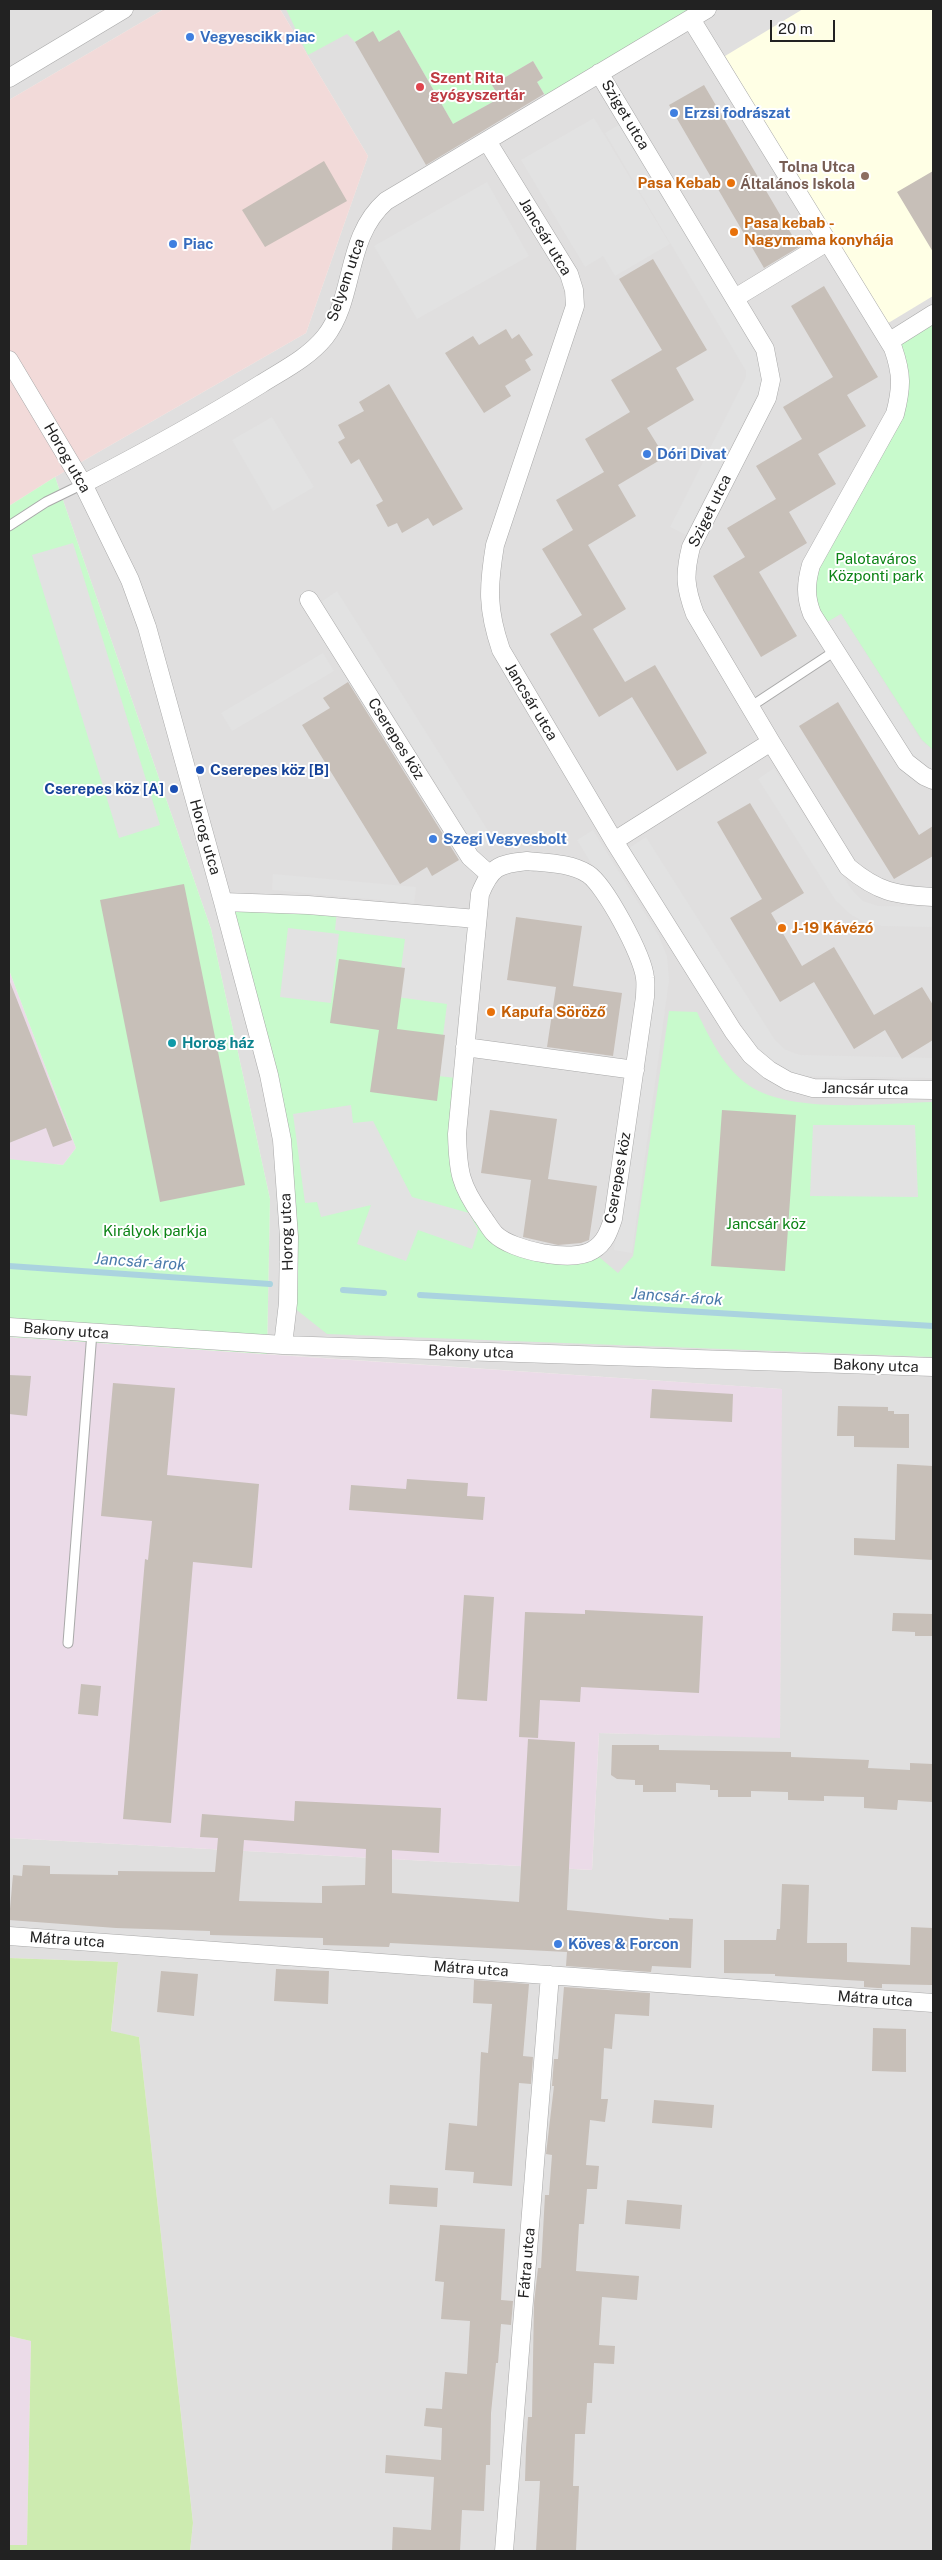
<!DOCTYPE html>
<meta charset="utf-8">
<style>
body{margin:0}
#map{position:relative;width:942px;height:2560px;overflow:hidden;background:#f2efe9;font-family:"Public Sans",sans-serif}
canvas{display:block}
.frame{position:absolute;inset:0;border:10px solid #222;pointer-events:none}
.scale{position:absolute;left:770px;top:20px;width:65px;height:22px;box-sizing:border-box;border:2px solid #222;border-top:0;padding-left:6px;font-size:15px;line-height:18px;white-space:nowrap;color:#222;-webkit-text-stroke:4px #fff;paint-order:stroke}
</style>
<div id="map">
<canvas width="942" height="2560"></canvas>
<div class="frame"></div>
<div class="scale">20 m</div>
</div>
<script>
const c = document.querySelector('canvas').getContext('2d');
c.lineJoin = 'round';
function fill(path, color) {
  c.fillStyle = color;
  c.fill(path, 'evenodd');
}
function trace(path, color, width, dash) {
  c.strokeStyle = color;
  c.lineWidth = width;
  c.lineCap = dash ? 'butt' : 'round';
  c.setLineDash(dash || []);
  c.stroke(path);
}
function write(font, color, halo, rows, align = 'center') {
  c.font = font + ' "Public Sans",sans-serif';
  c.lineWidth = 4;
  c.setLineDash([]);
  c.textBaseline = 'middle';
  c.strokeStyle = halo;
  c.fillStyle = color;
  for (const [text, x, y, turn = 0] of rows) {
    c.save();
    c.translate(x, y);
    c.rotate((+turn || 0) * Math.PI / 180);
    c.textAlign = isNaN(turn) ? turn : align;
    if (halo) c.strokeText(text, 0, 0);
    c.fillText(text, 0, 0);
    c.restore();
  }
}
const residential = new Path2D(`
 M 9,9 L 164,9 L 9,100 Z
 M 280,9 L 933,9 L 933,2551 L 190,2551 L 193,2523 L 139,2037 L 111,2032 L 118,1962 L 9,1958 L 9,1838 L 592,1870 L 599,1733 L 780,1737 L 781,1389 L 267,1354 L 270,1199 L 211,929 L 55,477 L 306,333 L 368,156 Z`);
const commercial = new Path2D(`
 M 164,9 L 280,9 L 368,156 L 306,333 L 55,477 L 9,506 L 9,100 Z`);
const industrial = new Path2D(`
 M 9,970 L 76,1148 L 63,1165 L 9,1161 Z
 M 9,1337 L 782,1389 L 780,1738 L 599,1733 L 592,1870 L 9,1838 Z
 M 9,2336 L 31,2341 L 27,2546 L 9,2545 Z`);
const education = new Path2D(`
 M 803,9 L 933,9 L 933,296 L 885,325 L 725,56 Z`);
const grass = new Path2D(`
 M 9,1958 L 118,1962 L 111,2031 L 139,2037 L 193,2523 L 190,2551 L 9,2551 L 9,2545 L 27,2545 L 31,2341 L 9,2336 Z`);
const park = new Path2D(`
 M 286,9 L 707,9 L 550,103 L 537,82 L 543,78 L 533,61 L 492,85 L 500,98 L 453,124 L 399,30 L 379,42 L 373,32 L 355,42 L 347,34 L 308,55 Z
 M 933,314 L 933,750 L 922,740 L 841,614 L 819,627 L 807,580 L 895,414 L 890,341 Z
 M 55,477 L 211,929 L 270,1199 L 267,1354 L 9,1337 L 9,1159 L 63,1165 L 76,1148 L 9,970 L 9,506 Z
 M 223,902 L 477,919 L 462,1185 L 514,1247 L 592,1251 L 618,1273 L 633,1256 L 669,1011 L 697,1012 C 710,1039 726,1072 753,1088 C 798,1114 882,1103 933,1102 L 933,1357 L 327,1334 L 288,1303 L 282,1140 Z`);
const parking = new Path2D(`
 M 594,118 L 670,244 L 615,276 L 603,256 L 585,267 L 521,160 Z
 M 622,123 L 760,355 L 762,383 L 759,392 L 686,535 L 670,527 L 746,377 L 746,371 L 605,133 Z
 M 487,182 L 529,256 L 417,319 L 374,246 Z
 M 272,417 L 314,487 L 273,511 L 232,440 Z
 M 73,543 L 160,825 L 119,838 L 32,555 Z
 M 337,591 L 494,840 L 478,851 L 321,602 Z
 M 841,614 L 921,740 L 933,750 L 933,771 L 919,764 L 905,751 L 819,627 Z
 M 323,653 L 334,671 L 232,731 L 221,713 Z
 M 774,768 L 852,890 L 863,901 L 878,906 L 933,907 L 933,927 L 882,926 L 864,922 L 850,914 L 836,901 L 758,779 Z
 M 593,830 L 659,936 L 667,956 L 669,980 L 632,1253 L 614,1250 L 651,978 L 641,946 L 577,840 Z
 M 646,837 L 775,1040 L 786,1050 L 800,1055 L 933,1058 L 933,1078 L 805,1076 L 787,1071 L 773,1063 L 758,1051 L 629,848 Z
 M 273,874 L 416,887 L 414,903 L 272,890 Z
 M 337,910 L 475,927 L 456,1078 L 438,1076 L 447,1004 L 397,997 L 405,939 L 335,930 Z
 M 288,928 L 339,934 L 331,1003 L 280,997 Z
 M 351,1105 L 353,1123 L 373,1121 L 412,1197 L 469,1213 L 478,1230 L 472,1249 L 418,1230 L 406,1261 L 357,1244 L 371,1205 L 321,1217 L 317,1202 L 305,1203 L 293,1114 Z
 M 813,1125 L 915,1125 L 918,1197 L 810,1196 Z`);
const stream = new Path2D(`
 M 9,1266 L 270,1284
 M 343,1290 L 384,1293
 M 420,1295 L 933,1326`);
const building = new Path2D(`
 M 399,30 L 453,124 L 500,98 L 492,85 L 533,61 L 543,78 L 537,82 L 544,94 L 426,165 L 355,42 L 373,31 L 379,42 Z
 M 704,85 L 799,247 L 764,268 L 669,105 Z
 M 324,161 L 347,201 L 265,247 L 242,210 Z
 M 933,171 L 933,252 L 897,192 Z
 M 653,259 L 707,350 L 676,368 L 694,400 L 647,428 L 665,457 L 618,485 L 636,516 L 588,545 L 626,609 L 593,629 L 625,682 L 655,665 L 707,753 L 677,771 L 632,697 L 599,717 L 550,634 L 582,615 L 542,549 L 573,530 L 556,500 L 604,472 L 585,439 L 630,412 L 611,380 L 662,350 L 619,279 Z
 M 824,286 L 878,377 L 847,395 L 866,426 L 818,454 L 836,484 L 789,512 L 807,543 L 759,572 L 797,636 L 761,657 L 713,576 L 745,557 L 727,528 L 776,499 L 756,466 L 802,439 L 783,407 L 833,377 L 791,306 Z
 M 506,329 L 512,339 L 519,334 L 533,355 L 525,360 L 531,370 L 505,386 L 511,396 L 484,413 L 445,353 L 473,336 L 479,345 Z
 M 389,384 L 463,509 L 433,526 L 428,518 L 402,533 L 397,523 L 388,527 L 376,505 L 383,501 L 359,459 L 351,464 L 338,442 L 345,438 L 338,425 L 364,411 L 359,402 Z
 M 348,682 L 459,860 L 432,876 L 427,867 L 400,884 L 302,725 L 330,708 L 323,698 Z
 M 838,702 L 919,835 L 933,826 L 933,856 L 894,879 L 799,726 Z
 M 750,803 L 804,893 L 771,913 L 802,966 L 834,947 L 874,1015 L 922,987 L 933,1005 L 933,1040 L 902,1059 L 885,1030 L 854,1049 L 814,982 L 780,1002 L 730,918 L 762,899 L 717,822 Z
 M 184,884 L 245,1185 L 160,1202 L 100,900 Z
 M 516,917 L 582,926 L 573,986 L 622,993 L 613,1056 L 547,1047 L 556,987 L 507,980 Z
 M 339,959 L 405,968 L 397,1029 L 445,1035 L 437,1101 L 370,1092 L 379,1030 L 330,1023 Z
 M 10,982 L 72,1140 L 53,1147 L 46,1128 L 9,1143 Z
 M 490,1110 L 557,1119 L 548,1179 L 597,1186 L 589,1240 L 581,1243 L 558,1245 L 523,1237 L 531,1180 L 481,1173 Z
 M 722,1110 L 796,1115 L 785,1271 L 711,1266 Z
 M 9,1375 L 31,1376 L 27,1416 L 9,1414 Z
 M 113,1383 L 175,1388 L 167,1475 L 259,1484 L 252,1568 L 193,1562 L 171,1823 L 123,1819 L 145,1559 L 148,1560 L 152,1521 L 101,1516 Z
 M 652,1389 L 733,1394 L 732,1422 L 650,1418 Z
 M 838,1406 L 888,1407 L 888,1411 L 894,1411 L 894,1414 L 909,1414 L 909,1448 L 854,1447 L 854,1436 L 837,1436 Z
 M 897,1464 L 933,1466 L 933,1560 L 854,1555 L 854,1538 L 895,1540 Z
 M 407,1479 L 468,1483 L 467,1496 L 485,1497 L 483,1520 L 349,1510 L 351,1485 L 406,1489 Z
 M 464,1595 L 494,1597 L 487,1701 L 457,1699 Z
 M 585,1610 L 703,1616 L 699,1693 L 581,1687 L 580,1702 L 540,1700 L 538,1738 L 519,1737 L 525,1612 L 585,1614 Z
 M 893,1613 L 933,1614 L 933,1636 L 915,1636 L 915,1632 L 892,1631 Z
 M 81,1684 L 101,1686 L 98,1716 L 78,1714 Z
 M 528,1739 L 575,1742 L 567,1910 L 669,1920 L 669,1918 L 693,1919 L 691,1968 L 652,1966 L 651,1972 L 566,1966 L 567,1952 L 390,1943 L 389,1947 L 323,1945 L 323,1938 L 210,1935 L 210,1931 L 116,1928 L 9,1920 L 13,1875 L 22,1876 L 23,1865 L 50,1866 L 50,1874 L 118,1875 L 118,1871 L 215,1872 L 218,1838 L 200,1837 L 202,1814 L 294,1821 L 295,1801 L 441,1808 L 439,1853 L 392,1850 L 392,1893 L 519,1902 ZM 244,1840 L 366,1849 L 365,1885 L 322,1886 L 322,1903 L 239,1901 Z
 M 612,1745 L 659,1745 L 659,1750 L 791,1752 L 791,1757 L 869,1760 L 868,1768 L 910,1770 L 910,1763 L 933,1764 L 933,1802 L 898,1800 L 897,1810 L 864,1808 L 864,1797 L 824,1796 L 824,1801 L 788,1800 L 788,1792 L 751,1791 L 751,1797 L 718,1797 L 718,1790 L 710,1790 L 710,1785 L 676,1783 L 676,1792 L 643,1792 L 643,1785 L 635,1785 L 635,1780 L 617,1779 L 611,1775 Z
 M 782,1884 L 809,1885 L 807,1943 L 847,1943 L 847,1962 L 910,1965 L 911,1927 L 933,1928 L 932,1985 L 882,1984 L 882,1988 L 878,1988 L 864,1987 L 864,1981 L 775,1976 L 775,1974 L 724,1973 L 724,1940 L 776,1940 L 777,1929 L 780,1929 Z
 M 276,1969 L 329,1971 L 328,2004 L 274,2001 Z
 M 161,1971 L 198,1974 L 194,2016 L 157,2012 Z
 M 474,1980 L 529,1984 L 523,2056 L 533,2057 L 531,2084 L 519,2083 L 512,2186 L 473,2183 L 474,2172 L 445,2170 L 449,2123 L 477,2126 L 481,2052 L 488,2053 L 492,2004 L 473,2003 Z
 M 564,1987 L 650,1993 L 649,2016 L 615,2014 L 612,2049 L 604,2048 L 601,2099 L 608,2099 L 605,2122 L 590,2120 L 586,2165 L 599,2166 L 597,2189 L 587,2189 L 584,2224 L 579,2224 L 576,2271 L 639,2276 L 637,2300 L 602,2297 L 599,2345 L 615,2346 L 614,2364 L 594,2363 L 592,2403 L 587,2403 L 585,2434 L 575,2434 L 573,2486 L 579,2486 L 576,2551 L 536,2551 L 540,2481 L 525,2481 L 526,2448 L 528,2417 L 532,2417 L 534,2303 L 538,2268 L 541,2268 L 545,2195 L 549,2195 L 552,2155 L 546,2154 L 554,2086 L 552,2086 L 554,2059 L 558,2059 Z
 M 873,2028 L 906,2029 L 906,2072 L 872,2071 Z
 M 654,2100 L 714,2105 L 712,2128 L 652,2123 Z
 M 390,2185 L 438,2188 L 437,2207 L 389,2204 Z
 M 627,2200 L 682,2205 L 680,2229 L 625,2224 Z
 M 440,2225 L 505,2229 L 501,2300 L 513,2301 L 511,2325 L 501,2324 L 498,2363 L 496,2363 L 491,2413 L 490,2465 L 486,2465 L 484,2511 L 462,2510 L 460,2551 L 392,2551 L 393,2527 L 431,2530 L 434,2477 L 385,2473 L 386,2455 L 441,2460 L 442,2428 L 424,2426 L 426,2408 L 442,2409 L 445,2372 L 467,2374 L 470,2321 L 441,2319 L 444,2282 L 435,2281 Z`);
const lane = new Path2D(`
 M 9,526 L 46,502 L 83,484
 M 750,707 L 835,651
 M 68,1643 L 92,1332`);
const street = new Path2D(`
 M 691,19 L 893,348 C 902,374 902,387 895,414 L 811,565 C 806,583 805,596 812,614 L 906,762 L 924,776 L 933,780
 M 599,73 L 765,349 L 771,380 L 767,398 L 691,547 C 684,575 685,587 695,614 L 771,742 L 848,867 C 878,892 895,895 933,897
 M 9,78 L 124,9
 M 487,141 L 569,274 L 574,290 L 575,306 L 495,545 C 488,587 487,609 501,650 L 614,841 L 733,1031 L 751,1055 L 769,1070 L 788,1081 L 813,1088 L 933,1090
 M 735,298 L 827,242
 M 890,341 L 933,314
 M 9,360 L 83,484 L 130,580 L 147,627 L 223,902 L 269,1075 L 282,1140 L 289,1237 L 288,1303 L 283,1345
 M 83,484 C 143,453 203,420 261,384 C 283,370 308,358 325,337 C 356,297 344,238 386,201 L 707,9
 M 309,600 L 470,857 L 489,874
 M 614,841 L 771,742
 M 527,861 C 547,863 571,863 588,874 C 605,885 643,956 645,978 C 646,984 645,991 645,997 L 613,1219 C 609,1231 605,1243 593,1250 C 573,1263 512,1251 495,1234 C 490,1229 486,1221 482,1216 C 460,1185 458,1172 457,1134 L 480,894 C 491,867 498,864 527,861 Z
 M 223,902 L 308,905 L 477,919
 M 465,1047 L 635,1070
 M 9,1327 L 283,1345 L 933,1367
 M 9,1936 L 933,2003
 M 504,2551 L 550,1975`);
const markers = [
 [190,37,5,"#3f7fe0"],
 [420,87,5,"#e0444e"],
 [674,113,5,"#3f7fe0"],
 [865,176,5,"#8d6e63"],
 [731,183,5,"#e8710a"],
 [734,232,5,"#e8710a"],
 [173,244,5,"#3f7fe0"],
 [647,454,5,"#3f7fe0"],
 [200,770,5,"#1a4fb4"],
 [174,789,5,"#1a4fb4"],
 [433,839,5,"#3f7fe0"],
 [782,928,5,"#e8710a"],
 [491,1012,5,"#e8710a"],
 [172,1043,5,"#0f9aa8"],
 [558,1944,5,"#3f7fe0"]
];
const shopNames = [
 ["Vegyescikk piac",200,37],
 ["Erzsi fodrászat",684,113],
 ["Piac",183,244],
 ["Dóri Divat",657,454],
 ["Szegi Vegyesbolt",443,839],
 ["Köves & Forcon",568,1944]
];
const healthNames = [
 ["Szent Rita",430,78],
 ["gyógyszertár",430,95]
];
const streetNames = [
 ["Sziget utca",625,115,59],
 ["Jancsár utca",545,237,59],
 ["Selyem utca",346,280,-71],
 ["Horog utca",67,458,60],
 ["Sziget utca",710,511,-64],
 ["Jancsár utca",531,702,59],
 ["Cserepes köz",396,739,58],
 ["Horog utca",205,837,74],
 ["Jancsár utca",865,1089,1],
 ["Cserepes köz",618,1178,-80],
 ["Horog utca",287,1232,-92],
 ["Bakony utca",66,1331,4],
 ["Bakony utca",471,1352,2],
 ["Bakony utca",876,1366,2],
 ["Mátra utca",67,1940,4],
 ["Mátra utca",471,1969,4],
 ["Mátra utca",875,1999,4],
 ["Fátra utca",527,2263,-85]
];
const educationNames = [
 ["Tolna Utca",855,167],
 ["Általános Iskola",855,184]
];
const foodNames = [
 ["Pasa Kebab",721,183,"right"],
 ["Pasa kebab -",744,223],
 ["Nagymama konyhája",744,240],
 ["J-19 Kávézó",792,928],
 ["Kapufa Söröző",501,1012]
];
const parkNames = [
 ["Palotaváros",876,559],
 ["Központi park",876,576],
 ["Jancsár köz",766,1224],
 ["Királyok parkja",155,1231]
];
const transitNames = [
 ["Cserepes köz [B]",210,770],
 ["Cserepes köz [A]",164,789,"right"]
];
const cultureNames = [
 ["Horog ház",182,1043]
];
const waterNames = [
 ["Jancsár-árok",140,1262,4],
 ["Jancsár-árok",677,1297,4]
];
fill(residential, '#e0dfdf');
fill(commercial, '#f2dad9');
fill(industrial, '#ebdbe8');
fill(education, '#ffffe5');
fill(grass, '#cdebb0');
fill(park, '#c8facc');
fill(parking, '#e2e2e2');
trace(stream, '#aad3df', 6);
fill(building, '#c7bfb8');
trace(lane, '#a9a9a9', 11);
trace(street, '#a9a9a9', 19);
trace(lane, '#fff', 9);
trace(street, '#fff', 18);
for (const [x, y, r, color] of markers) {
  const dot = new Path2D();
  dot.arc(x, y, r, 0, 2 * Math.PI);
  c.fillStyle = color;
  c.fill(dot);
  trace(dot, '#fff', 2);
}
write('bold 15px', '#366cbe', '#fff', shopNames, 'left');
write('bold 15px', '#be3a42', '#fff', healthNames, 'left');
write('15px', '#222', '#fff', streetNames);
write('bold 15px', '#785e54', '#fff', educationNames, 'right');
write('bold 15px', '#c56008', '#fff', foodNames, 'left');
write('15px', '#0c8416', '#fff', parkNames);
write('bold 15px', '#164399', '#fff', transitNames, 'left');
write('bold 15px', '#0d838f', '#fff', cultureNames, 'left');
write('italic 16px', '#4a7aab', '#fff', waterNames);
</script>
